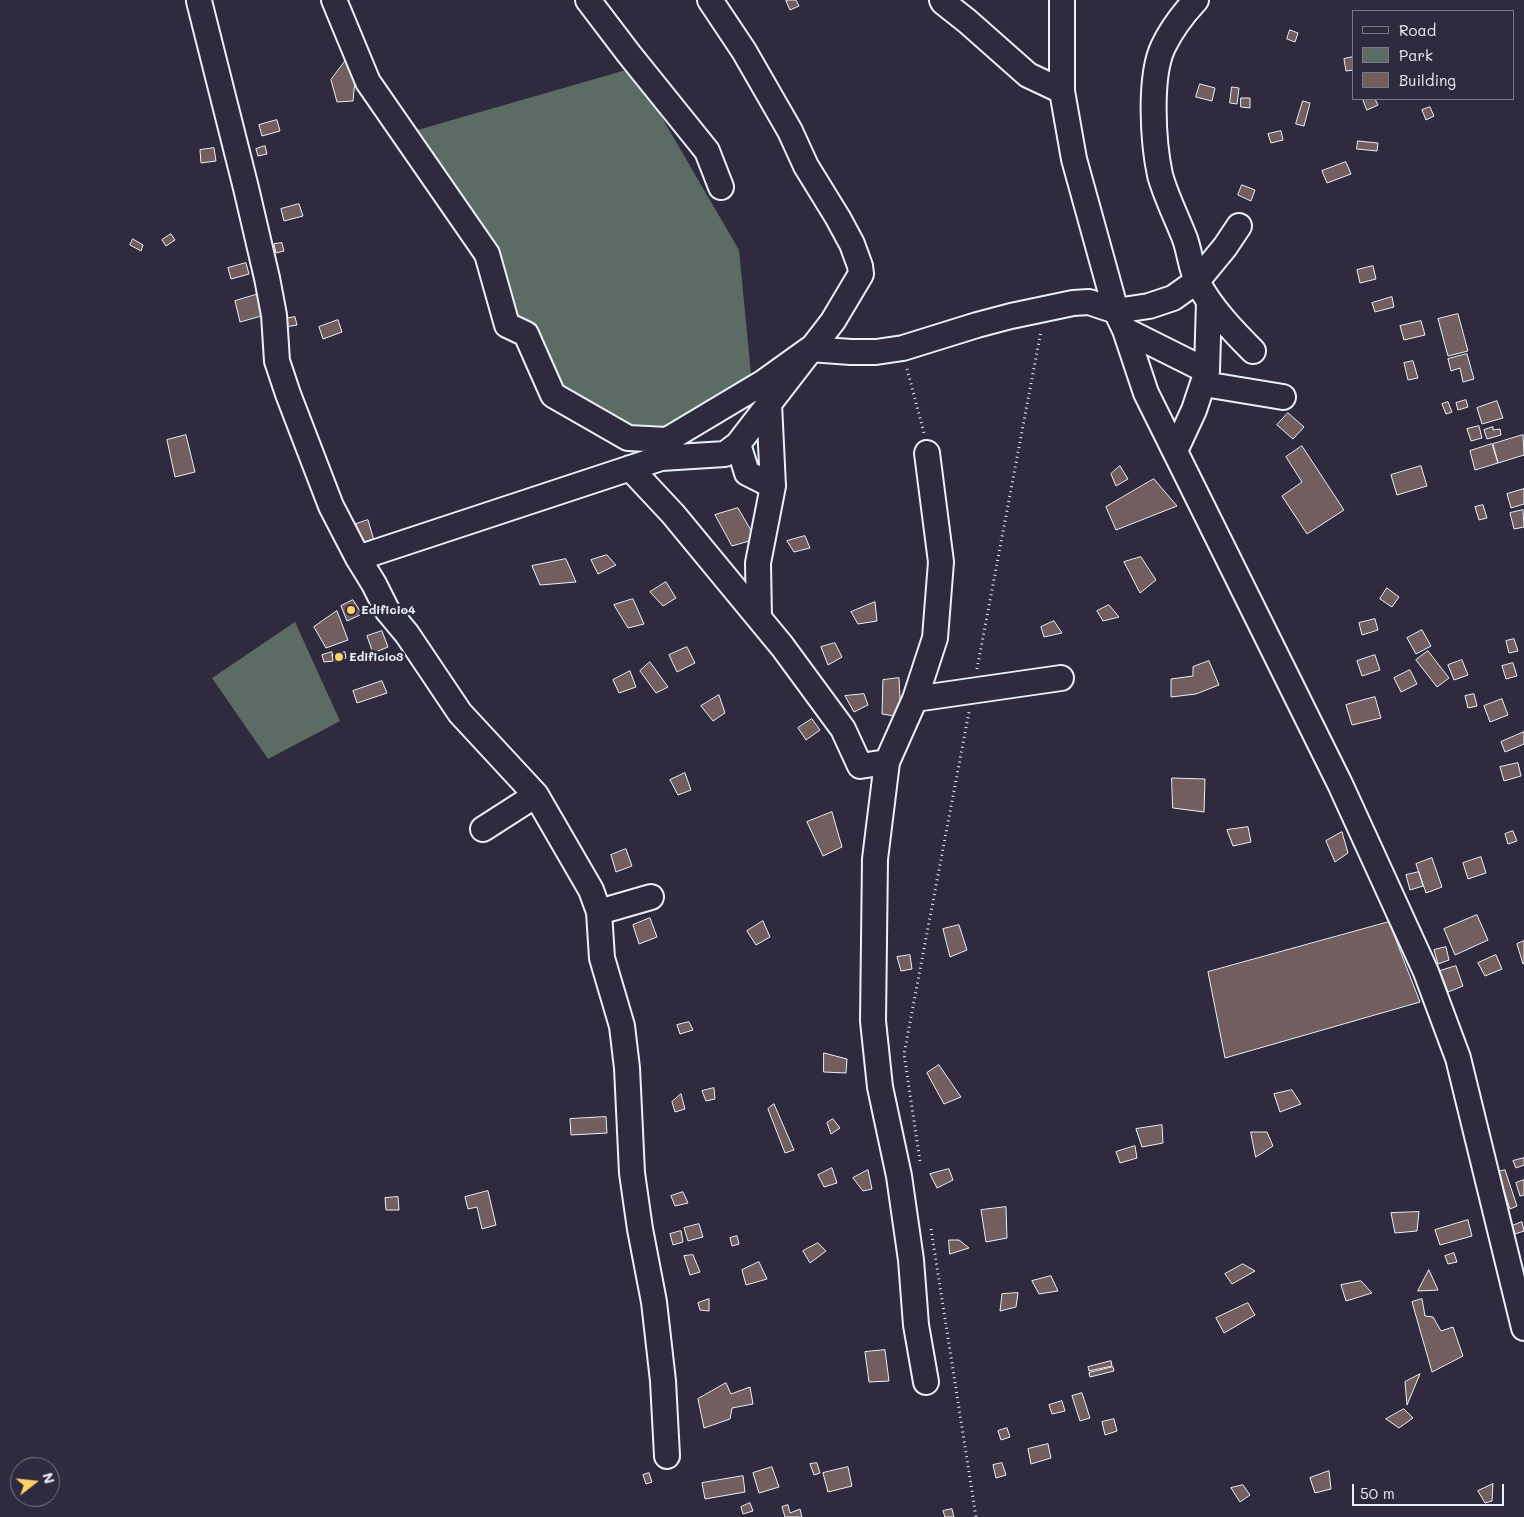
<!DOCTYPE html>
<style>
body{margin:0}
#map{position:relative;width:1524px;height:1517px;overflow:hidden;background:#2f2a3d;font-family:Mali,sans-serif}
canvas{display:block}
.legend{position:absolute;left:1352px;top:10px;width:162px;height:90px;box-sizing:border-box;background:#2f2a3d;border:1px solid #797a88;margin:0;padding:6px 9px;list-style:none;font-size:15px;color:#e8f1f8}
.legend li{display:flex;align-items:center;gap:10px;height:25px}
.legend b{width:25px;border:1px solid #797a88}
.north{position:absolute;left:10px;top:1457px;width:50px;height:50px;box-sizing:border-box;background:#2f2a3d;border:1px solid #797a88;border-radius:50%;rotate:74deg;font-size:14px;font-weight:700;line-height:20px;text-align:center;color:#e8f1f8}
.north::after{content:'';display:block;margin:auto;width:18px;height:22px;background:#ffd166;clip-path:polygon(50% 0,100% 100%,50% 72%,0 100%)}
.scale{position:absolute;left:1352px;top:1484px;width:152px;height:22px;box-sizing:border-box;border:2px solid #e8f1f8;border-top:0;padding-left:6px;font-size:15px;line-height:18px;white-space:nowrap;color:#e8f1f8;-webkit-text-stroke:4px #2f2a3d;paint-order:stroke}
</style>
<div id="map">
<canvas width="1524" height="1517"></canvas>
<ul class="legend">
<li><b style="height:6px;background:#2f2a3d"></b>Road</li>
<li><b style="height:14px;background:#5c6c64"></b>Park</li>
<li><b style="height:14px;background:#725d5f"></b>Building</li>
</ul>
<div class="north">N</div>
<div class="scale">50 m</div>
</div>
<script>
const c = document.querySelector('canvas').getContext('2d');
c.lineJoin = 'round';
function fill(path, color) {
  c.fillStyle = color;
  c.fill(path, 'evenodd');
}
function trace(path, color, width, dash) {
  c.strokeStyle = color;
  c.lineWidth = width;
  c.lineCap = dash ? 'butt' : 'round';
  c.setLineDash(dash || []);
  c.stroke(path);
}
function write(font, color, halo, rows, align = 'center') {
  c.font = font + ' Mali,sans-serif';
  c.lineWidth = 5;
  c.setLineDash([]);
  c.textBaseline = 'middle';
  c.strokeStyle = halo;
  c.fillStyle = color;
  for (const [text, x, y, turn = 0] of rows) {
    c.save();
    c.translate(x, y);
    c.rotate((+turn || 0) * Math.PI / 180);
    c.textAlign = isNaN(turn) ? turn : align;
    if (halo) c.strokeText(text, 0, 0);
    c.fillText(text, 0, 0);
    c.restore();
  }
}
const green = new Path2D(`
 M 633,68 L 739,250 L 752,384 L 667,430 L 631,430 L 559,389 L 515,319 L 414,131 Z
 M 295,622 L 340,721 L 268,759 L 212,678 Z`);
const building = new Path2D(`
 M 789,0 L 796,0 L 799,6 L 790,10 L 786,1 Z
 M 1290,30 L 1298,33 L 1295,42 L 1287,39 Z
 M 1353,57 L 1353,70 L 1346,71 L 1344,59 Z
 M 346,60 L 356,70 L 353,101 L 337,102 L 331,80 Z
 M 1200,84 L 1215,88 L 1212,101 L 1196,97 Z
 M 1232,87 L 1239,88 L 1237,104 L 1230,103 Z
 M 1241,98 L 1250,98 L 1250,108 L 1241,107 Z
 M 1363,99 L 1375,99 L 1378,105 L 1367,110 Z
 M 1303,101 L 1310,103 L 1304,126 L 1296,124 Z
 M 1430,107 L 1434,116 L 1426,120 L 1422,110 Z
 M 277,120 L 280,131 L 262,136 L 259,125 Z
 M 1281,131 L 1283,140 L 1271,143 L 1268,134 Z
 M 1358,141 L 1378,143 L 1377,151 L 1357,149 Z
 M 265,146 L 267,154 L 258,156 L 256,149 Z
 M 214,148 L 216,161 L 201,163 L 200,150 Z
 M 1346,162 L 1351,174 L 1327,183 L 1322,171 Z
 M 1242,185 L 1255,190 L 1251,201 L 1238,195 Z
 M 299,204 L 303,216 L 284,221 L 281,209 Z
 M 171,234 L 175,240 L 166,246 L 162,240 Z
 M 133,239 L 143,245 L 141,251 L 130,245 Z
 M 282,243 L 284,251 L 276,253 L 274,244 Z
 M 246,263 L 249,274 L 231,279 L 228,268 Z
 M 1373,266 L 1376,279 L 1360,283 L 1357,270 Z
 M 259,294 L 265,315 L 240,322 L 235,301 Z
 M 1392,297 L 1394,307 L 1375,312 L 1372,303 Z
 M 1458,314 L 1468,351 L 1448,356 L 1438,319 Z
 M 295,317 L 297,325 L 286,327 L 284,319 Z
 M 338,320 L 342,332 L 323,339 L 319,327 Z
 M 1421,321 L 1425,335 L 1404,340 L 1400,326 Z
 M 1467,354 L 1474,379 L 1463,382 L 1460,368 L 1451,371 L 1448,359 Z
 M 1413,361 L 1418,378 L 1408,380 L 1404,363 Z
 M 1466,400 L 1468,407 L 1458,410 L 1456,403 Z
 M 1497,401 L 1503,418 L 1482,424 L 1477,408 Z
 M 1448,402 L 1452,412 L 1446,414 L 1442,404 Z
 M 1288,413 L 1304,427 L 1293,439 L 1277,425 Z
 M 1479,426 L 1482,438 L 1471,441 L 1467,429 Z
 M 1493,427 L 1493,430 L 1500,429 L 1501,435 L 1487,439 L 1484,430 Z
 M 186,435 L 195,472 L 175,477 L 167,440 Z
 M 1523,435 L 1524,455 L 1498,463 L 1493,444 Z
 M 1492,444 L 1498,463 L 1475,470 L 1470,451 Z
 M 1302,446 L 1344,510 L 1307,534 L 1282,496 L 1302,482 L 1286,457 Z
 M 1120,466 L 1128,479 L 1116,486 L 1111,474 Z
 M 1421,466 L 1427,486 L 1397,495 L 1391,475 Z
 M 1154,479 L 1177,506 L 1116,530 L 1106,507 Z
 M 1524,489 L 1524,504 L 1511,508 L 1507,494 Z
 M 1483,505 L 1487,518 L 1479,520 L 1475,507 Z
 M 738,508 L 756,539 L 732,546 L 715,515 Z
 M 1523,510 L 1524,527 L 1514,529 L 1510,513 Z
 M 368,520 L 376,547 L 365,550 L 356,524 Z
 M 805,536 L 810,548 L 794,552 L 787,541 Z
 M 607,555 L 616,565 L 598,574 L 591,560 Z
 M 1141,557 L 1156,580 L 1140,593 L 1124,562 Z
 M 566,559 L 576,582 L 540,585 L 532,566 Z
 M 666,582 L 676,598 L 663,606 L 650,592 Z
 M 1387,588 L 1399,597 L 1392,607 L 1380,599 Z
 M 633,599 L 644,624 L 628,628 L 614,605 Z
 M 353,600 L 362,614 L 347,621 L 341,606 Z
 M 875,602 L 877,621 L 858,624 L 851,612 Z
 M 1109,605 L 1119,617 L 1103,621 L 1097,611 Z
 M 337,611 L 348,640 L 326,648 L 314,627 Z
 M 1375,619 L 1378,630 L 1362,635 L 1359,623 Z
 M 1054,621 L 1062,633 L 1044,637 L 1041,627 Z
 M 1422,630 L 1431,646 L 1416,654 L 1407,638 Z
 M 382,631 L 388,647 L 373,653 L 367,636 Z
 M 1514,639 L 1518,651 L 1509,653 L 1506,641 Z
 M 835,643 L 842,657 L 828,665 L 821,647 Z
 M 687,647 L 695,663 L 677,672 L 669,655 Z
 M 1428,651 L 1449,678 L 1437,687 L 1416,660 Z
 M 332,652 L 333,661 L 324,662 L 322,655 Z
 M 345,652 L 346,658 L 336,662 L 332,656 Z
 M 1375,655 L 1380,670 L 1362,676 L 1357,661 Z
 M 1462,660 L 1468,675 L 1454,680 L 1448,665 Z
 M 1209,661 L 1219,685 L 1196,694 L 1171,697 L 1171,679 L 1193,676 L 1193,667 Z
 M 650,662 L 668,687 L 656,693 L 640,671 Z
 M 1513,663 L 1517,676 L 1506,679 L 1502,666 Z
 M 1410,670 L 1417,684 L 1401,692 L 1394,678 Z
 M 630,671 L 636,687 L 619,693 L 613,680 Z
 M 899,678 L 901,717 L 882,714 L 883,680 Z
 M 382,681 L 387,693 L 357,703 L 353,691 Z
 M 864,694 L 868,705 L 854,712 L 845,696 Z
 M 1474,694 L 1477,706 L 1468,708 L 1465,696 Z
 M 719,695 L 725,713 L 713,721 L 701,706 Z
 M 1375,697 L 1381,718 L 1352,725 L 1346,705 Z
 M 1502,699 L 1508,715 L 1490,722 L 1484,706 Z
 M 812,719 L 820,730 L 806,740 L 798,728 Z
 M 1524,732 L 1524,744 L 1505,752 L 1501,742 Z
 M 1518,763 L 1521,776 L 1504,781 L 1500,767 Z
 M 685,773 L 691,790 L 678,795 L 670,780 Z
 M 1172,778 L 1205,779 L 1204,812 L 1173,808 Z
 M 832,812 L 842,847 L 823,856 L 807,822 Z
 M 1248,827 L 1251,842 L 1233,846 L 1227,830 Z
 M 1513,831 L 1517,841 L 1508,844 L 1505,834 Z
 M 1342,832 L 1348,853 L 1335,862 L 1326,841 Z
 M 626,849 L 632,866 L 616,872 L 611,855 Z
 M 1481,857 L 1486,873 L 1468,879 L 1463,863 Z
 M 1432,858 L 1442,887 L 1426,893 L 1416,864 Z
 M 1419,872 L 1423,886 L 1410,890 L 1406,875 Z
 M 1477,915 L 1488,940 L 1455,955 L 1444,929 Z
 M 650,918 L 657,937 L 639,944 L 633,925 Z
 M 763,921 L 770,937 L 756,945 L 747,931 Z
 M 1389,922 L 1420,1002 L 1225,1058 L 1208,972 Z
 M 959,925 L 967,950 L 950,957 L 943,929 Z
 M 1524,941 L 1524,963 L 1523,964 L 1517,944 Z
 M 1446,947 L 1449,960 L 1438,964 L 1434,950 Z
 M 910,955 L 912,969 L 901,971 L 897,957 Z
 M 1496,955 L 1502,969 L 1485,976 L 1478,963 Z
 M 1456,966 L 1463,986 L 1448,992 L 1440,971 Z
 M 689,1022 L 693,1030 L 680,1034 L 677,1025 Z
 M 824,1053 L 847,1059 L 846,1073 L 824,1072 Z
 M 939,1065 L 961,1097 L 944,1104 L 927,1073 Z
 M 714,1088 L 715,1099 L 706,1101 L 702,1091 Z
 M 1292,1090 L 1301,1104 L 1280,1112 L 1274,1094 Z
 M 681,1094 L 685,1109 L 675,1112 L 672,1102 Z
 M 774,1104 L 794,1150 L 785,1153 L 768,1109 Z
 M 606,1117 L 607,1133 L 571,1135 L 570,1119 Z
 M 833,1119 L 840,1128 L 831,1134 L 827,1123 Z
 M 1162,1125 L 1163,1143 L 1142,1147 L 1136,1129 Z
 M 1251,1132 L 1267,1132 L 1273,1146 L 1256,1157 Z
 M 1135,1146 L 1137,1158 L 1120,1163 L 1116,1152 Z
 M 1524,1158 L 1524,1165 L 1516,1168 L 1513,1161 Z
 M 832,1168 L 837,1183 L 824,1187 L 818,1175 Z
 M 949,1169 L 953,1180 L 937,1188 L 930,1174 Z
 M 868,1170 L 872,1189 L 863,1191 L 853,1178 Z
 M 1505,1170 L 1517,1206 L 1510,1209 L 1498,1172 Z
 M 1524,1180 L 1524,1195 L 1520,1196 L 1516,1183 Z
 M 488,1191 L 496,1225 L 482,1229 L 477,1207 L 468,1209 L 465,1197 Z
 M 683,1192 L 688,1203 L 675,1206 L 671,1196 Z
 M 398,1197 L 399,1210 L 386,1210 L 385,1198 Z
 M 1006,1207 L 1007,1238 L 986,1242 L 981,1210 Z
 M 1419,1212 L 1417,1231 L 1395,1233 L 1391,1213 Z
 M 1468,1220 L 1472,1236 L 1440,1245 L 1435,1230 Z
 M 1522,1222 L 1524,1231 L 1515,1234 L 1512,1226 Z
 M 699,1224 L 703,1237 L 688,1241 L 684,1228 Z
 M 681,1231 L 683,1242 L 673,1245 L 670,1234 Z
 M 737,1236 L 739,1244 L 732,1246 L 730,1238 Z
 M 949,1240 L 959,1240 L 969,1248 L 950,1254 Z
 M 818,1243 L 826,1251 L 810,1263 L 803,1251 Z
 M 1454,1253 L 1457,1262 L 1448,1264 L 1445,1256 Z
 M 693,1255 L 700,1272 L 690,1275 L 684,1256 Z
 M 759,1262 L 767,1279 L 746,1285 L 742,1270 Z
 M 1243,1264 L 1255,1271 L 1232,1284 L 1225,1274 Z
 M 1429,1270 L 1438,1290 L 1418,1291 Z
 M 1051,1276 L 1058,1291 L 1039,1294 L 1032,1281 Z
 M 1361,1281 L 1372,1293 L 1346,1301 L 1341,1285 Z
 M 1018,1293 L 1016,1307 L 1000,1311 L 1002,1294 Z
 M 709,1299 L 709,1311 L 700,1310 L 698,1303 Z
 M 1422,1299 L 1425,1316 L 1433,1317 L 1441,1331 L 1453,1327 L 1463,1356 L 1432,1372 L 1412,1302 Z
 M 1248,1303 L 1255,1315 L 1224,1333 L 1216,1318 Z
 M 885,1350 L 889,1381 L 869,1382 L 865,1352 Z
 M 1111,1361 L 1112,1366 L 1089,1371 L 1088,1367 Z
 M 1113,1367 L 1114,1371 L 1090,1377 L 1089,1373 Z
 M 1420,1374 L 1407,1405 L 1405,1382 Z
 M 726,1383 L 731,1394 L 750,1387 L 753,1404 L 732,1408 L 730,1419 L 704,1428 L 698,1399 Z
 M 1082,1393 L 1090,1418 L 1080,1421 L 1072,1396 Z
 M 1062,1401 L 1065,1411 L 1052,1414 L 1049,1405 Z
 M 1404,1409 L 1413,1418 L 1399,1428 L 1386,1419 Z
 M 1114,1419 L 1117,1431 L 1105,1435 L 1102,1422 Z
 M 1007,1428 L 1010,1437 L 1001,1440 L 998,1431 Z
 M 1048,1444 L 1051,1458 L 1031,1464 L 1028,1449 Z
 M 817,1463 L 820,1473 L 814,1475 L 810,1464 Z
 M 1002,1463 L 1006,1475 L 996,1478 L 993,1465 Z
 M 772,1467 L 779,1487 L 759,1493 L 753,1473 Z
 M 848,1467 L 852,1486 L 828,1492 L 823,1473 Z
 M 1329,1471 L 1331,1489 L 1315,1493 L 1310,1478 Z
 M 649,1473 L 652,1482 L 646,1484 L 643,1475 Z
 M 743,1476 L 745,1492 L 705,1499 L 702,1483 Z
 M 1493,1484 L 1492,1501 L 1485,1503 L 1478,1491 Z
 M 1243,1485 L 1250,1495 L 1240,1502 L 1231,1488 Z
 M 750,1503 L 753,1511 L 743,1514 L 741,1507 Z
 M 788,1505 L 790,1513 L 800,1509 L 802,1517 L 785,1517 L 782,1507 Z
 M 952,1509 L 954,1517 L 945,1517 L 943,1511 Z`);
const path = new Path2D(`
 M 907,369 L 924,433
 M 977,669 L 1041,331
 M 920,1161 L 904,1054 L 969,712
 M 931,1229 L 976,1517`);
const street = new Path2D(`
 M 334,0 L 368,82 L 487,254 L 507,325 L 526,334 L 553,395 L 628,438 L 667,440 L 764,382 L 810,349 L 851,352 L 876,352 L 903,348 L 977,325 L 1011,316 L 1073,303 L 1089,302 L 1116,311 L 1149,306 L 1173,298 L 1197,281 L 1225,247 L 1239,226
 M 588,0 L 629,54 L 707,151 L 721,187
 M 942,0 L 943,2 L 967,21 L 1028,75 L 1062,91
 M 1062,0 L 1062,91 L 1074,159 L 1116,311 L 1125,330 L 1146,393 L 1340,784 L 1426,972 L 1458,1058 L 1524,1328
 M 1196,0 C 1184,13 1171,30 1163,47 C 1149,77 1153,142 1160,175 C 1166,197 1177,218 1185,239 C 1190,253 1191,270 1198,283 C 1211,308 1233,331 1253,351
 M 199,1 L 246,188 L 267,278 L 274,315 L 277,361 L 288,394 L 331,506 L 358,558 L 374,584 L 387,610 L 407,634 L 460,713 L 536,795 L 591,890 L 599,912 L 602,958 L 622,1026 L 627,1068 L 632,1173 L 640,1229 L 654,1302 L 663,1381 L 667,1456
 M 1125,330 L 1207,371
 M 1204,384 L 1283,397
 M 738,444 L 747,473 L 773,486 L 769,404
 M 1175,451 L 1194,410 L 1207,371 L 1209,301
 M 630,468 L 673,514 L 782,646 L 843,729 L 860,766 L 887,762 L 915,699 L 935,638 L 941,562 L 927,453
 M 358,558 L 661,458 L 725,454 L 738,444 L 833,321 L 861,274 L 860,266 L 852,244 L 838,218 L 806,166 L 790,131 L 744,51 L 710,0
 M 759,618 L 758,563 L 773,486
 M 915,699 L 1061,678
 M 887,762 L 875,859 L 873,1021 L 880,1087 L 899,1176 L 911,1260 L 916,1325 L 926,1382
 M 483,829 L 536,795
 M 599,912 L 651,897`);
const markers = [
 [351,610,5,"#ffd166"],
 [339,657,5,"#ffd166"]
];
const poiNames = [
 ["Edificio4",361,610],
 ["Edificio3",349,657]
];
fill(green, '#5c6c64');
fill(building, '#725d5f');
trace(building, '#e8f1f8', 1);
trace(street, '#e8f1f8', 28);
trace(path, '#e8f1f8', 3, [1, 4]);
trace(street, '#2f2a3d', 24);
for (const [x, y, r, color] of markers) {
  const dot = new Path2D();
  dot.arc(x, y, r, 0, 2 * Math.PI);
  c.fillStyle = color;
  c.fill(dot);
  trace(dot, '#2f2a3d', 2);
}
write('bold 12px', '#e8f1f8', '#2f2a3d', poiNames, 'left');
</script>
